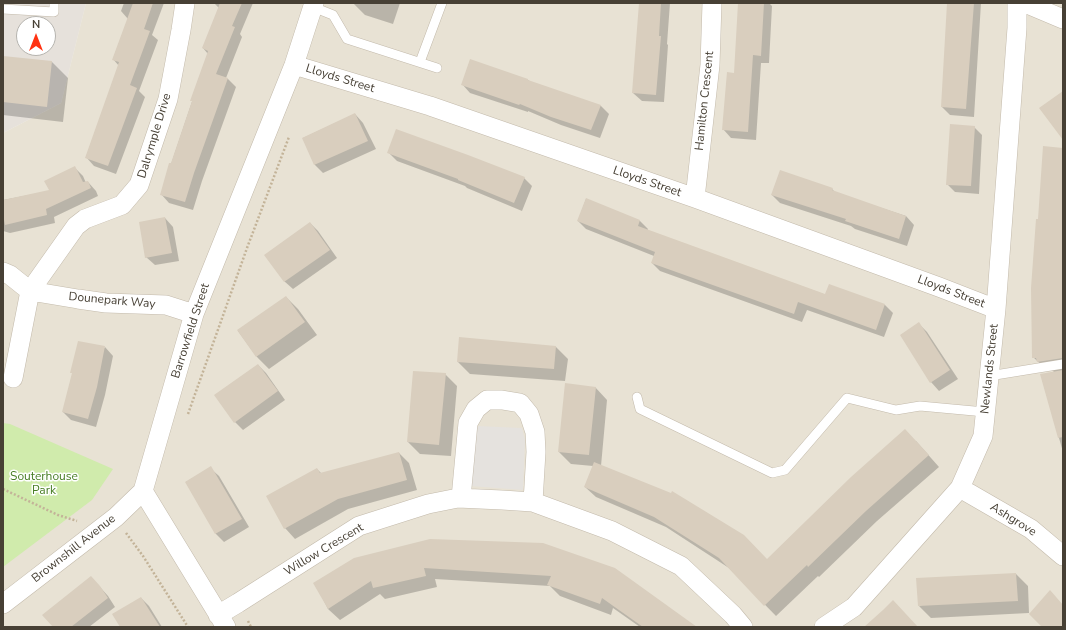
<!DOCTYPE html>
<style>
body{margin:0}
#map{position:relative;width:1066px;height:630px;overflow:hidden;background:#f4f0e6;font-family:"Nunito Sans",sans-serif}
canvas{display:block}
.frame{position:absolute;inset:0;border:4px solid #474035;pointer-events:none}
.north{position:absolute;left:16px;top:16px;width:40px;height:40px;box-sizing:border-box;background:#fff;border:1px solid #b5b3ae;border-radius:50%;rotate:0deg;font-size:11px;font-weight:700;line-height:16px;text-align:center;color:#474035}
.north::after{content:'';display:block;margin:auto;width:14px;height:18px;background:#ff3212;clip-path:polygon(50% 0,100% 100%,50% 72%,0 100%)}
</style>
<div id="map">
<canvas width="1066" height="630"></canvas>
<div class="frame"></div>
<div class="north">N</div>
</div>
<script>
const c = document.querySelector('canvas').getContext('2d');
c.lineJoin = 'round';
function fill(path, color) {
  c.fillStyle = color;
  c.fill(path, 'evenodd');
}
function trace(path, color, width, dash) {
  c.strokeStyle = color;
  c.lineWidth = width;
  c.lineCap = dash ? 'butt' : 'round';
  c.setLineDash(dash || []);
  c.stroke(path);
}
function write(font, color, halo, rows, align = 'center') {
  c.font = font + ' "Nunito Sans",sans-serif';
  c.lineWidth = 3;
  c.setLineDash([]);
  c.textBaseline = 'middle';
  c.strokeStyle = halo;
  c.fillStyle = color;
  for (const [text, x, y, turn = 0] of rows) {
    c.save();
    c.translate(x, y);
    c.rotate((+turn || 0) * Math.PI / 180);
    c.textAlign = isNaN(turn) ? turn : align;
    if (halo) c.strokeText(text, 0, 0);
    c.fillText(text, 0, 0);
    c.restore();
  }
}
const residential = new Path2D(`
 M 86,3 L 1063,3 L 1063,627 L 3,627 L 3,133 L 61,103 Z`);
const industrial = new Path2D(`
 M 3,3 L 86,3 L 61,103 L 3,133 ZM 24,24 L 48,24 L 48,48 L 24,48 Z`);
const green = new Path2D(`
 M 3,423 L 10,424 L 113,469 L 92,500 L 3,567 Z`);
const parking = new Path2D(`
 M 478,426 L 522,428 L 525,440 L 523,490 L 470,486 L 472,438 Z`);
const shadow = new Path2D(`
 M 124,3 L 164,3 L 152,35 L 158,40 L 139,91 L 145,97 L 116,174 L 94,166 L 86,157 L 119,66 L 113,59 L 128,19 L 121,11 Z
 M 214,3 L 253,3 L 240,34 L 242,37 L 226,78 L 228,79 L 236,87 L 202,181 L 193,210 L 169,203 L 161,194 L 208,54 L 203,48 L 219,8 Z
 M 353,3 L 400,3 L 393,24 L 365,15 Z
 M 640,3 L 670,3 L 667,44 L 668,45 L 664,102 L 642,101 L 633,93 Z
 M 739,3 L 769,3 L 772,6 L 769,63 L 761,63 L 756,140 L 731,138 L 723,129 L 735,74 Z
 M 948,3 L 981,3 L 974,117 L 950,115 L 942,107 Z
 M 3,57 L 52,62 L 68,78 L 63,122 L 3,115 Z
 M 528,80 L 531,82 L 601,106 L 609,114 L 600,138 L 561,125 L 528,111 L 528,112 L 470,93 L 462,84 Z
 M 355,114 L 363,123 L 376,149 L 323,173 L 315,165 L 303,138 Z
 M 974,127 L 982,135 L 979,194 L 955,192 L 947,184 Z
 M 1063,149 L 1063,452 L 1041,375 L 1054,372 L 1053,371 L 1048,371 L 1033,357 L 1039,220 Z
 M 389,153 L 524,178 L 532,186 L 522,211 L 467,188 L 465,186 L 397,161 Z
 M 75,168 L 83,176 L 86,183 L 88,182 L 96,191 L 98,196 L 54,217 L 55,223 L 10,233 L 3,231 L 3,200 L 50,191 Z
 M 832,189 L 836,193 L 906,216 L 914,225 L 907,246 L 855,229 L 851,226 L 780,203 L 772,195 Z
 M 586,199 L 640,221 L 648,229 L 647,231 L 826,295 L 885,305 L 893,313 L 884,337 L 807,310 L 802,322 L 660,271 L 652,263 L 654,256 L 586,229 L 578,221 Z
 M 165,218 L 173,227 L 179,261 L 155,265 L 146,257 Z
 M 310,223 L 318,231 L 337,258 L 293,289 L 284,281 Z
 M 286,297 L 298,309 L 317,335 L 269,369 L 257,357 L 238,331 Z
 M 919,324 L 927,332 L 958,379 L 939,391 L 931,382 L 901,335 Z
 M 105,347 L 113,356 L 105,395 L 96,427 L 71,420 L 63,412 Z
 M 556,347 L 568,359 L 565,381 L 470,374 L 458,362 Z
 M 258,365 L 266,373 L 285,400 L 243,430 L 235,422 Z
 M 445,374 L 457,386 L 451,456 L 420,454 L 408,442 Z
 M 595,387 L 607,400 L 601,466 L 767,560 L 916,441 L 939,467 L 877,521 L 819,577 L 818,576 L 776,616 L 729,568 L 666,527 L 596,497 L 585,487 L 593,466 L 571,464 L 559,452 Z
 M 399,453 L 409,463 L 417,490 L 348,509 L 295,539 L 285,528 L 317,469 L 322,474 Z
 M 210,468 L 219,476 L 249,527 L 224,542 L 216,534 L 186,482 Z
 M 543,544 L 693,627 L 640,627 L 613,608 L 611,615 L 560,596 L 550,586 L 435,579 L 437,587 L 385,599 L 380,594 L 340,620 L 328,609 L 315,583 Z
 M 1016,574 L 1028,586 L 1029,613 L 931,618 L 919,606 Z
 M 99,586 L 108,596 L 115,607 L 89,627 L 54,627 Z
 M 141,598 L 149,606 L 162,627 L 121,627 Z`);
const building = new Path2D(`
 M 133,3 L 153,3 L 144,29 L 150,31 L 130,85 L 137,88 L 108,166 L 85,158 L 119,62 L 112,60 Z
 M 220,3 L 242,3 L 232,26 L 235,27 L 216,74 L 228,78 L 194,173 L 185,202 L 160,195 L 169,163 L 171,163 L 192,101 L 190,101 L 208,51 L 202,48 Z
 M 639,3 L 661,3 L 659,36 L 661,36 L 656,95 L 632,93 Z
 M 738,3 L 764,3 L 761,56 L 753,55 L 748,132 L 722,130 L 727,72 L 734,73 Z
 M 947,3 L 974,3 L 966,109 L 941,107 Z
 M 3,56 L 52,61 L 47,107 L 3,102 Z
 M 470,59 L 528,79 L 528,80 L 601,105 L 591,130 L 551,117 L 520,104 L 519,105 L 461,85 Z
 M 1063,91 L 1063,140 L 1039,108 Z
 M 355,113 L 368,141 L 314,165 L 302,138 Z
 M 950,124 L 975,126 L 971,186 L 946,185 Z
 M 396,129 L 468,155 L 525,177 L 514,203 L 458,180 L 458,179 L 387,153 Z
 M 1043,146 L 1063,148 L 1063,358 L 1037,362 L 1036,358 L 1032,358 L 1031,288 L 1036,219 L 1038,219 Z
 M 75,166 L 83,182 L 88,181 L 91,188 L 46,209 L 47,215 L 5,225 L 3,214 L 3,200 L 49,190 L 44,181 Z
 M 780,170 L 833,188 L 832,190 L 906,216 L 899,239 L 845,221 L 846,219 L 771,195 Z
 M 586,198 L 640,220 L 638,226 L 825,294 L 829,284 L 885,304 L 876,330 L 798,302 L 794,314 L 651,263 L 655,252 L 577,221 Z
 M 165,217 L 172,253 L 145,258 L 139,222 Z
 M 310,222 L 330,250 L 284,282 L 264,255 Z
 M 286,296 L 305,322 L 256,357 L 237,330 Z
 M 919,322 L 950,370 L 930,383 L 900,335 Z
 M 459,337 L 556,346 L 554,369 L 457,362 Z
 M 78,341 L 105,346 L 97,387 L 88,419 L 62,412 L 72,373 L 70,373 Z
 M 258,364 L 278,391 L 234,423 L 214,395 Z
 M 1063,370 L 1063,437 L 1058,438 L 1040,374 Z
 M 413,371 L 446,373 L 439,445 L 407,442 Z
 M 565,383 L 596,387 L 589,455 L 558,452 Z
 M 905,429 L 929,455 L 866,511 L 808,567 L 807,565 L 764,606 L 719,558 L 654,517 L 584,487 L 594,462 L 671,493 L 672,491 L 744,535 L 767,559 L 851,477 Z
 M 399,452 L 407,480 L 338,499 L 284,529 L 266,496 L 317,468 L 320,473 Z
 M 211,466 L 242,519 L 215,534 L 185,482 Z
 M 430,539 L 543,543 L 615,568 L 697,627 L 643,627 L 602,598 L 600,604 L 547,585 L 551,576 L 424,568 L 426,576 L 373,588 L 371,581 L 328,609 L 313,583 L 354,558 Z
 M 1016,573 L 1018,601 L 918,606 L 916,578 Z
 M 91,576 L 100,586 L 108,598 L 71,627 L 53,627 L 42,615 Z
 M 1050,590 L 1063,605 L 1063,627 L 1042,627 L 1029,614 Z
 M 141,597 L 160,627 L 120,627 L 112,614 Z
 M 893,600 L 918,627 L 864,627 L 883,610 Z`);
const path = new Path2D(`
 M 188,414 L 247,248 L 289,137
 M 3,489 L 58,515 L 77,521
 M 126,533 L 143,556 L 188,627
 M 248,621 L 251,627`);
const service = new Path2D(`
 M 313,7 L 333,15 L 347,39 L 437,68
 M 3,9 L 54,12 L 54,3
 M 420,62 L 442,3
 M 989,376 L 1063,364
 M 637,397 L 640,409 L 772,473 L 785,470 L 847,398 L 896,410 L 920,406 L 985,412`);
const minor = new Path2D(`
 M 1025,3 L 1063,19
 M 294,65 L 430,106 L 695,198 L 939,287 L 996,309
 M 695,198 L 710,65 L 712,3
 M 3,272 L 10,275 L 30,291 L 78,299 L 106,303 L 166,305 L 194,314
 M 13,378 L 30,291 L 76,226 L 85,219 L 122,205 L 139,185 L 168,99 L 181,30 L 185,3
 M 960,488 L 1031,529 L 1063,556
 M 461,498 L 468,423 L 476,409 L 487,400 L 502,400 L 520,403 L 529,414 L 535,432 L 536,452 L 533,502
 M 3,604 L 116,517 L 143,491
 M 218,615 L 238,603 L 359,526 L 428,504 L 458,498 L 502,500 L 533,502 L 612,531 L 681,566 L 733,615 L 743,627
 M 226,627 L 143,491 L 194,314 L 294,65 L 314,3
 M 824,627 L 854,607 L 960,488 L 983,436 L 996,309 L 1017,28 L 1017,3`);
const streetNames = [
 ["Lloyds Street",340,79,17],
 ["Hamilton Crescent",705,101,-84],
 ["Dalrymple Drive",155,136,-73],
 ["Lloyds Street",647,182,19],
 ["Lloyds Street",951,292,21],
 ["Dounepark Way",112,301,5],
 ["Barrowfield Street",191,331,-72],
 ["Newlands Street",990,369,-84],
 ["Ashgrove",1013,520,32],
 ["Brownshill Avenue",74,549,-38],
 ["Willow Crescent",324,550,-31]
];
const parkNames = [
 ["Souterhouse",44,477],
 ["Park",44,491]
];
fill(residential, '#e8e2d4');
fill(industrial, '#e6e1db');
fill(green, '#d0ebac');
fill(parking, '#e5e2de');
fill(shadow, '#0003');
fill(building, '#d9cebe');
trace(service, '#c3baab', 10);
trace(minor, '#c3baab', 20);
trace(path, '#c3b398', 2.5, [2, 2]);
trace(service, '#fff', 9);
trace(minor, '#fff', 19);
write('12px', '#474035', '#fff', streetNames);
write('12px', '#477d24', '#fff', parkNames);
</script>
